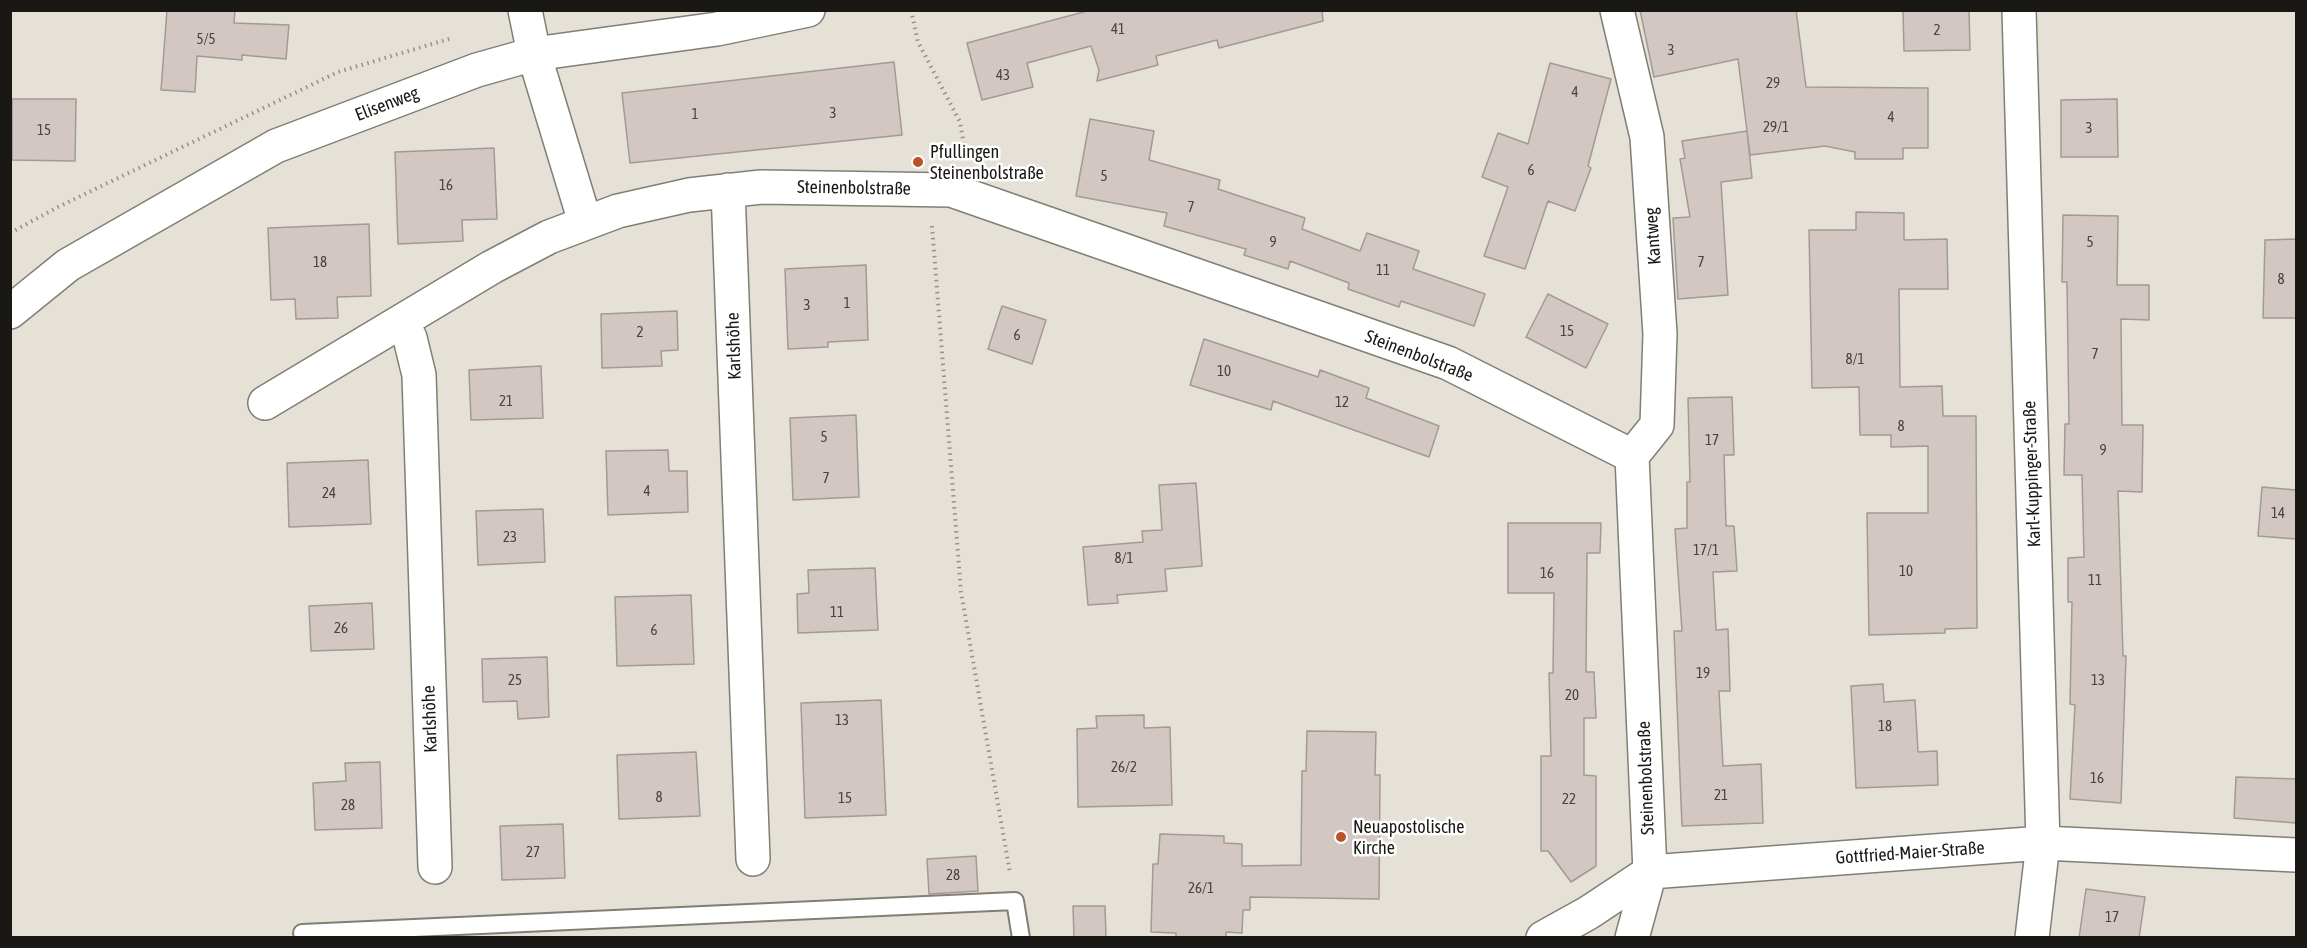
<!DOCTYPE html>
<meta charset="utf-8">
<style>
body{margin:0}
#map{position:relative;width:2307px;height:948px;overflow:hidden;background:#e5e1d6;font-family:"Asap Condensed",sans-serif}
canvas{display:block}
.frame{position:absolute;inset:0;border:12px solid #191814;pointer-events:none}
</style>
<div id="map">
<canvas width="2307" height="948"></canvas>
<div class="frame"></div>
</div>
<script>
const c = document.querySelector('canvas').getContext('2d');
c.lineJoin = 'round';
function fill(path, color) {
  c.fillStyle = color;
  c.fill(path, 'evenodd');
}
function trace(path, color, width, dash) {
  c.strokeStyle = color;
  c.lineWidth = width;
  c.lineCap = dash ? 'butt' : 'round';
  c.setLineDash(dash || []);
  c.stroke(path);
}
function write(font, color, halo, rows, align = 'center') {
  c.font = font + ' "Asap Condensed",sans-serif';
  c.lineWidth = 5;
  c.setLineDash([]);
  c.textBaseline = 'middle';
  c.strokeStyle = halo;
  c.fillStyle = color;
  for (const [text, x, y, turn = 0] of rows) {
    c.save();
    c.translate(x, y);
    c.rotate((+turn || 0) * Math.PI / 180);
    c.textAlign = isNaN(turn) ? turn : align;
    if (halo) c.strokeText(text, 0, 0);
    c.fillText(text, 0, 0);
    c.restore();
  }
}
const building = new Path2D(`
 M 167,10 L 235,10 L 234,23 L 289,25 L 286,59 L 242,55 L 242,60 L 197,56 L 195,92 L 161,90 Z
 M 1091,10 L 1322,10 L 1323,21 L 1219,48 L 1217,40 L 1156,56 L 1158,65 L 1097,81 L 1099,70 L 1091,46 L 1027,63 L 1033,87 L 982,100 L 967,43 Z
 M 1640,10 L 1796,10 L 1806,87 L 1928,88 L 1928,148 L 1903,148 L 1903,159 L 1855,159 L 1855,152 L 1825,146 L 1750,155 L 1738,59 L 1654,77 Z
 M 1903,10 L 1969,10 L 1970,50 L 1904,51 Z
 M 894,62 L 902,135 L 630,163 L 622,93 Z
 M 1550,63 L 1611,79 L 1588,166 L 1591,168 L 1575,211 L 1548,201 L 1525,269 L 1484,256 L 1508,187 L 1482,177 L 1498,133 L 1528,144 Z
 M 12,99 L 76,99 L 75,161 L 12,160 Z
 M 2117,99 L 2118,157 L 2061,157 L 2061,100 Z
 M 1090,119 L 1154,131 L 1149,160 L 1220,180 L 1218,189 L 1305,218 L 1302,229 L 1360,251 L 1367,233 L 1419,251 L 1413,269 L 1485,294 L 1474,326 L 1401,301 L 1399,307 L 1348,289 L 1349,283 L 1290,261 L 1288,269 L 1244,255 L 1246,249 L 1164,226 L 1167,213 L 1076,196 Z
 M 1747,131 L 1752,178 L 1721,182 L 1728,295 L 1678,299 L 1673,218 L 1690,217 L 1680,159 L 1685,158 L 1682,141 Z
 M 494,148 L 497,219 L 462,220 L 463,241 L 398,244 L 395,152 Z
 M 1856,212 L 1904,213 L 1904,240 L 1947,239 L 1948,289 L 1899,289 L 1900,387 L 1942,386 L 1943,416 L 1976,416 L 1977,628 L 1945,629 L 1945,633 L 1869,635 L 1867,513 L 1928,513 L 1928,446 L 1891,447 L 1891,435 L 1860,435 L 1859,387 L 1812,388 L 1809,230 L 1856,230 Z
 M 2063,215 L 2118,216 L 2117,285 L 2149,285 L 2149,320 L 2121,319 L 2122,425 L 2143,425 L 2142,492 L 2118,491 L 2123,656 L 2126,656 L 2121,803 L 2070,799 L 2075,705 L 2070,704 L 2072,602 L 2068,602 L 2068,558 L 2084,557 L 2082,475 L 2064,475 L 2065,424 L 2069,424 L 2067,282 L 2062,282 Z
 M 369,224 L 371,296 L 337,297 L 338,318 L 296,319 L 295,299 L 271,300 L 268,228 Z
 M 2296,239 L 2296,318 L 2263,318 L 2265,240 Z
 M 866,265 L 868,340 L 828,342 L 828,347 L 788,349 L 785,269 Z
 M 1548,294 L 1608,324 L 1586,368 L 1526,337 Z
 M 1002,306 L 1046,320 L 1032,364 L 988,349 Z
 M 677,311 L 678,350 L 661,351 L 662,366 L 602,368 L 601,314 Z
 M 1204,339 L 1318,377 L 1320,370 L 1369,388 L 1366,398 L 1439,426 L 1429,457 L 1273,401 L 1271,410 L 1190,385 Z
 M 541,366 L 543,418 L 471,420 L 469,370 Z
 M 1732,397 L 1734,455 L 1724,455 L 1726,526 L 1734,526 L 1737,571 L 1713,572 L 1716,630 L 1728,629 L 1730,691 L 1719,691 L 1723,766 L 1761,764 L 1763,823 L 1682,826 L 1674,631 L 1682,631 L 1675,529 L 1687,528 L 1687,482 L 1690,482 L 1688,398 Z
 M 856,415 L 859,497 L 793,500 L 790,418 Z
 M 668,450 L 669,471 L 687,471 L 688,512 L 608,515 L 606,451 Z
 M 368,460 L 371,524 L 289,527 L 287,463 Z
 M 1196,483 L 1202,566 L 1165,569 L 1167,591 L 1117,595 L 1118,603 L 1088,605 L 1083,547 L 1143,542 L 1142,531 L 1162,530 L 1159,485 Z
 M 2262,487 L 2296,490 L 2296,539 L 2258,536 Z
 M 543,509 L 545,562 L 478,565 L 476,511 Z
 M 1508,523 L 1601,523 L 1600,553 L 1587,553 L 1586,672 L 1594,672 L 1596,718 L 1584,718 L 1584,775 L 1596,776 L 1596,866 L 1571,882 L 1548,851 L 1541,851 L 1541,756 L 1551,756 L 1549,673 L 1553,673 L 1554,593 L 1508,593 Z
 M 875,568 L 878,630 L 798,633 L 797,594 L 809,593 L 808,570 Z
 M 691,595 L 694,664 L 617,666 L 615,597 Z
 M 372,603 L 374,649 L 311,651 L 309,606 Z
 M 547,657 L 549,717 L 518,719 L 517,701 L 483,702 L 482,659 Z
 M 1883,684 L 1884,702 L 1915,700 L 1918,752 L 1937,751 L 1938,785 L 1856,788 L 1851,686 Z
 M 881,700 L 886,815 L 805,818 L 801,703 Z
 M 1144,715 L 1144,728 L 1170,727 L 1172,805 L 1078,807 L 1077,729 L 1097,728 L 1096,716 Z
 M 1307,731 L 1376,732 L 1375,775 L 1380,775 L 1379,899 L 1250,897 L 1250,910 L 1243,910 L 1242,933 L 1226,932 L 1226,938 L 1176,938 L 1176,933 L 1151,932 L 1153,864 L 1158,864 L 1160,834 L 1224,836 L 1224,843 L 1242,844 L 1242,866 L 1301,865 L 1302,771 L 1306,771 Z
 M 696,752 L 700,816 L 619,819 L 617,755 Z
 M 380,762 L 382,828 L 315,830 L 313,783 L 346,781 L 345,763 Z
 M 2236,777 L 2296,779 L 2296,823 L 2234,818 Z
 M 563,824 L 565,878 L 502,880 L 500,826 Z
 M 976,856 L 978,891 L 929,894 L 927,859 Z
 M 2086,889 L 2145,897 L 2139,938 L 2079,938 Z
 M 1073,906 L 1105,906 L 1106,938 L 1074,938 Z`);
const path = new Path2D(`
 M 911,10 L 918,42 L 960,122 L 966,157
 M 932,226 L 961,592 L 1010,873
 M 10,233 L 58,207 L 338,72 L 452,38`);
const lane = new Path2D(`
 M 302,933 L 1015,901 L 1021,938`);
const street = new Path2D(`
 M 525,10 L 534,54 L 585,222
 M 1617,10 L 1647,137 L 1660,334 L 1657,425 L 1632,456
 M 2019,10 L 2043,843 L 2032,938
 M 728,190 L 753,859
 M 10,312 L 68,265 L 276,146 L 477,70 L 534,54 L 717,29 L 808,10
 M 402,322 L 410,338 L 419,375 L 435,867
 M 265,403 L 492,267 L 549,237 L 618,211 L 689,195 L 761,187 L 951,190 L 1448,363 L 1632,456 L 1650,872 L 1632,938
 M 1543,938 L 1588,913 L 1650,872 L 2043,843 L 2296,855`);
const markers = [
 [918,162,6,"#b95229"],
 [1341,837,6,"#b95229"]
];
const numberNames = [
 ["41",1118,29],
 ["2",1937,30],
 ["5/5",206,39],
 ["3",1671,50],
 ["43",1003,75],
 ["29",1773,83],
 ["4",1575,92],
 ["3",833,113],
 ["1",695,114],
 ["4",1891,117],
 ["29/1",1776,127],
 ["3",2089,128],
 ["15",44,130],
 ["6",1531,170],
 ["5",1104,176],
 ["16",446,185],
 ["7",1191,207],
 ["9",1273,242],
 ["5",2090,242],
 ["18",320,262],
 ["7",1701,262],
 ["11",1383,270],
 ["8",2281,279],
 ["1",847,303],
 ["3",807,305],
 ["15",1567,331],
 ["2",640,332],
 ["6",1017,335],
 ["7",2095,354],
 ["8/1",1855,359],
 ["10",1224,371],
 ["21",506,401],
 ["12",1342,402],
 ["8",1901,426],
 ["5",824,437],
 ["17",1712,440],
 ["9",2103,450],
 ["7",826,478],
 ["4",647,491],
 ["24",329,493],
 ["14",2278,513],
 ["23",510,537],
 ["17/1",1706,550],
 ["8/1",1124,558],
 ["10",1906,571],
 ["16",1547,573],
 ["11",2095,580],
 ["11",837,612],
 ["26",341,628],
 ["6",654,630],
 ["19",1703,673],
 ["25",515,680],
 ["13",2098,680],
 ["20",1572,695],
 ["13",842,720],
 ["18",1885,726],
 ["26/2",1124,767],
 ["16",2097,778],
 ["21",1721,795],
 ["8",659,797],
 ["15",845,798],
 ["22",1569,799],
 ["28",348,805],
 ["27",533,852],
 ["28",953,875],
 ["26/1",1201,888],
 ["17",2112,917]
];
const streetNames = [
 ["Elisenweg",387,104,-21],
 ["Steinenbolstraße",854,188,1],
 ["Kantweg",1653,236,-94],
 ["Karlshöhe",734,346,-92],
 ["Steinenbolstraße",1419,356,21],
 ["Karl-Kuppinger-Straße",2032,474,-92],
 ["Karlshöhe",430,719,-92],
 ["Steinenbolstraße",1646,778,-92],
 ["Gottfried-Maier-Straße",1910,853,-4]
];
const poiNames = [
 ["Pfullingen",930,152],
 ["Steinenbolstraße",930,173],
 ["Neuapostolische",1353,827],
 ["Kirche",1353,848]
];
fill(building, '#d3c7c3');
trace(building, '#a49994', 1.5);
trace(lane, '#817e74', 20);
trace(street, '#817e74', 36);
trace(path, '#949189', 4, [1.5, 4.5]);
trace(lane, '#fff', 16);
trace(street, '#fff', 33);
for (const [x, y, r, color] of markers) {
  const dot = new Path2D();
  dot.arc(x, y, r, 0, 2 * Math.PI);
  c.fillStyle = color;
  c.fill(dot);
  trace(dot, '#fff', 2);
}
write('15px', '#484440', null, numberNames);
write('18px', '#191814', '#fff', streetNames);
write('18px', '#191814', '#fff', poiNames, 'left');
</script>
